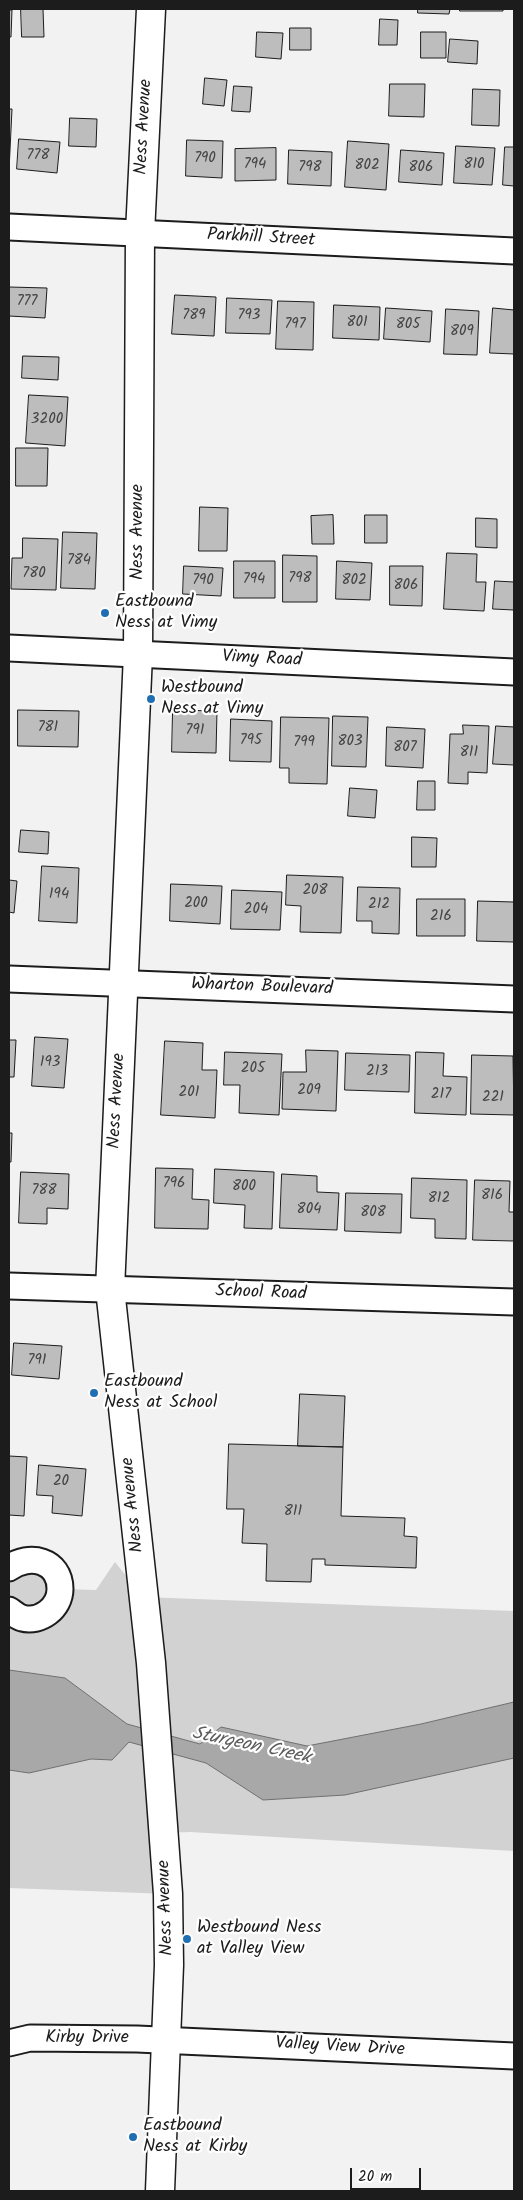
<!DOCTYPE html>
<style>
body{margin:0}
#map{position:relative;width:523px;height:2200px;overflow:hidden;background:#f2f2f2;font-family:Kalam,sans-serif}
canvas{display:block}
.frame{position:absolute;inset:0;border:10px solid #1c1c1c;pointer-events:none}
.scale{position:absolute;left:350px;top:2168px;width:71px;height:22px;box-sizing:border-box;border:2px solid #1c1c1c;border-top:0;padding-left:6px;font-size:15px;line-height:18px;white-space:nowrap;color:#1c1c1c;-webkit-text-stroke:4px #fff;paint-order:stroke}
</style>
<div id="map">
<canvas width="523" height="2200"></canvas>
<div class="frame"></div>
<div class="scale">20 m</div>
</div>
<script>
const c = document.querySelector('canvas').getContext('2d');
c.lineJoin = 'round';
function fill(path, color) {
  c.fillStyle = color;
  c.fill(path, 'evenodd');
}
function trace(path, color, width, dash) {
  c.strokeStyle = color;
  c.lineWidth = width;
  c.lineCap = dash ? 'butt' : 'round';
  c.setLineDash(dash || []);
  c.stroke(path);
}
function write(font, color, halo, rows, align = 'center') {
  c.font = font + ' Kalam,sans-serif';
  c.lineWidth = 4.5;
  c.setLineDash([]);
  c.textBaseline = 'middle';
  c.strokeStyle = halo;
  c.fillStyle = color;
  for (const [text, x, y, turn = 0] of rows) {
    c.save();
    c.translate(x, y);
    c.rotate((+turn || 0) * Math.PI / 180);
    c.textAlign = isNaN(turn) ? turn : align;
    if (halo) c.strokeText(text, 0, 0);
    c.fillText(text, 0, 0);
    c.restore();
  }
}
const green = new Path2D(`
 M 28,1560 L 60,1589 L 96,1590 L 115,1562 L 143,1597 L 514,1611 L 514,1851 L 190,1832 L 164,1833 L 168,1894 L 9,1888 L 9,1569 Z`);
const water = new Path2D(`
 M 9,1670 L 65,1678 L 127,1724 L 200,1744 L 221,1727 L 307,1746 L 421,1724 L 514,1702 L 514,1758 L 345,1795 L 263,1800 L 206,1763 L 129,1742 L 112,1760 L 91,1759 L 29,1773 L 9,1770 Z`);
const building = new Path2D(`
 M 21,9 L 43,9 L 44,37 L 22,37 Z
 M 418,9 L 450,9 L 449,14 L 418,13 Z
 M 460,9 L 503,9 L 503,11 L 460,11 Z
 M 9,10 L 12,10 L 11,37 L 9,37 Z
 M 380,19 L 398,20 L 397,45 L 379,45 Z
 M 290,28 L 311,28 L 311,50 L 290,50 Z
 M 257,32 L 283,33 L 281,59 L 256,57 Z
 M 421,32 L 446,32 L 446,58 L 421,58 Z
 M 450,39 L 478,41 L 477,64 L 448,62 Z
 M 205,78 L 227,80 L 224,106 L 203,104 Z
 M 390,84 L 425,84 L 424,117 L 389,116 Z
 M 234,86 L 252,87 L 250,112 L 232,111 Z
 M 473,89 L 500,90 L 499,126 L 472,125 Z
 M 9,109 L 12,109 L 9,171 Z
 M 70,118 L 97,119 L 96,147 L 69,146 Z
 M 19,139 L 60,142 L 57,173 L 17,169 Z
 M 187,140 L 223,141 L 222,178 L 186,176 Z
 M 348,141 L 389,144 L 386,190 L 345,187 Z
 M 456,146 L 495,148 L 492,185 L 454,183 Z
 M 505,147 L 514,147 L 514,186 L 503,185 Z
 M 276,148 L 276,180 L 235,181 L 235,149 Z
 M 289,150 L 332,152 L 331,186 L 288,184 Z
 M 401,150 L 444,153 L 442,185 L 399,182 Z
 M 9,287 L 47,288 L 45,318 L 9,316 Z
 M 175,295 L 216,297 L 214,336 L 172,334 Z
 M 227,298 L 272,300 L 270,334 L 226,333 Z
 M 278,301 L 314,302 L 313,350 L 276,349 Z
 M 334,305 L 380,307 L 379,340 L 333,338 Z
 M 386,308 L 432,311 L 430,342 L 384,339 Z
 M 493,308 L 514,310 L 514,354 L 490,353 Z
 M 446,309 L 479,311 L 477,355 L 444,354 Z
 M 23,356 L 59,357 L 58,380 L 22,378 Z
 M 29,395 L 68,397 L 65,446 L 26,443 Z
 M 16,448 L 48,448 L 47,486 L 16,486 Z
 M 200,507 L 228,508 L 227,551 L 199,551 Z
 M 333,515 L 334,544 L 312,544 L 311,516 Z
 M 365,515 L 387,515 L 387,543 L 365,543 Z
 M 476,518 L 497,519 L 497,548 L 476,547 Z
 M 63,532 L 97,533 L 95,589 L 61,588 Z
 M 23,538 L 58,539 L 56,590 L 11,589 L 12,558 L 22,558 Z
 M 447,553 L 477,554 L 476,582 L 486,582 L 484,611 L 444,609 Z
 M 283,555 L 317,556 L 317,602 L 283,602 Z
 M 234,561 L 275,561 L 275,598 L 234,598 Z
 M 337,561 L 372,563 L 370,600 L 336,599 Z
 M 184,566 L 223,568 L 221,596 L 183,594 Z
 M 390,566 L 423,566 L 422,606 L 390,605 Z
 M 495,581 L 514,582 L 514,610 L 493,609 Z
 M 18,710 L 79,711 L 78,747 L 18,746 Z
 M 173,710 L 217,711 L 216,753 L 172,752 Z
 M 333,716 L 368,717 L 366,767 L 332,766 Z
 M 281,717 L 329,718 L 327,784 L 289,783 L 289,768 L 280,768 Z
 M 231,719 L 272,721 L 271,762 L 230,761 Z
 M 463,725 L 489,726 L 487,773 L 468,772 L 468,784 L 448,783 L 450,734 L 463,734 Z
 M 496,726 L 514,727 L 514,765 L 493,764 Z
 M 387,727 L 425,729 L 423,768 L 386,766 Z
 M 418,781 L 435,781 L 435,810 L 417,810 Z
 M 350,788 L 377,790 L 375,818 L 348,816 Z
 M 21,830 L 49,832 L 48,854 L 19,852 Z
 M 412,837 L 437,838 L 436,867 L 412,867 Z
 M 42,866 L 79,868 L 77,923 L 39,921 Z
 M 287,875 L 343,877 L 341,933 L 300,932 L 301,906 L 286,905 Z
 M 9,880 L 17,881 L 14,913 L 9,912 Z
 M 171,884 L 222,886 L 220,924 L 170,921 Z
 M 358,887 L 400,888 L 399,934 L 372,933 L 372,921 L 357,921 Z
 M 232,890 L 282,892 L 280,930 L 231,929 Z
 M 417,899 L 465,899 L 465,936 L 417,936 Z
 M 478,901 L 514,902 L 514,942 L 477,941 Z
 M 35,1037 L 68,1039 L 64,1088 L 32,1086 Z
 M 9,1040 L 16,1040 L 14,1077 L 9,1077 Z
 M 165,1041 L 203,1043 L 202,1070 L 217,1070 L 215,1118 L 161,1115 Z
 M 306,1050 L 338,1051 L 336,1111 L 282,1109 L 283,1072 L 306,1072 Z
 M 225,1052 L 282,1054 L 279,1115 L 239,1113 L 240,1085 L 224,1085 Z
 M 416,1052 L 444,1053 L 443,1076 L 467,1077 L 466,1115 L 415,1113 Z
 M 346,1053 L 410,1055 L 409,1092 L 345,1090 Z
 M 472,1055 L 513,1056 L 514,1115 L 471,1114 Z
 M 9,1133 L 12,1133 L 11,1162 L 9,1162 Z
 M 156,1168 L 193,1169 L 192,1199 L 209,1200 L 208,1229 L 155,1228 Z
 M 215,1169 L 274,1172 L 272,1229 L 244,1228 L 245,1205 L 214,1203 Z
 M 21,1172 L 69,1174 L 68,1209 L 47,1208 L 47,1224 L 19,1223 Z
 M 282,1174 L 317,1176 L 317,1192 L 339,1193 L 337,1230 L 280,1228 Z
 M 412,1178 L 467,1180 L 466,1239 L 435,1238 L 435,1219 L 411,1218 Z
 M 475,1180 L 510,1181 L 509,1212 L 514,1212 L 514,1241 L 473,1240 Z
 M 346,1193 L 402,1194 L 401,1233 L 345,1231 Z
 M 14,1343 L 62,1346 L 59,1379 L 12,1375 Z
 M 300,1394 L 345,1396 L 343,1447 L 298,1446 Z
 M 229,1444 L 343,1447 L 341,1516 L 405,1518 L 404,1536 L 417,1537 L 416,1568 L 325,1565 L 325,1559 L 312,1559 L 311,1582 L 266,1581 L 267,1544 L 242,1543 L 244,1509 L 227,1509 Z
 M 9,1456 L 27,1457 L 24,1516 L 9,1515 Z
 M 39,1465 L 86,1469 L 82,1516 L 52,1513 L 53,1496 L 37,1495 Z`);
const minor = new Path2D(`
 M 9,227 L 514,251
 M 9,648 L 514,672
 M 9,979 L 514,999
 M 9,1286 L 514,1302
 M 9,1568 C 29,1553 60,1560 60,1589 C 60,1608 40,1623 22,1618 C 18,1617 13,1613 9,1610
 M 9,2043 L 30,2038 L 137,2039 L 514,2056`);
const tertiary = new Path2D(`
 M 151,9 L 140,233 L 138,654 L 110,1289 L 151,1663 L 168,1894 L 169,1965 L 160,2191`);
const markers = [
 [105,613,5,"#1f6fb2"],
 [151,699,5,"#1f6fb2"],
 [94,1393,5,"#1f6fb2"],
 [187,1939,5,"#1f6fb2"],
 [133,2137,5,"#1f6fb2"]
];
const numberNames = [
 ["778",38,156],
 ["790",205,159],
 ["794",255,165],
 ["810",474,165],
 ["802",367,166],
 ["798",310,168],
 ["806",421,168],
 ["777",27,302],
 ["789",194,316],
 ["793",249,316],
 ["801",357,323],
 ["797",295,325],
 ["805",408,325],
 ["809",462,332],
 ["3200",47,420],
 ["784",79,561],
 ["780",34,574],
 ["798",300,579],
 ["794",254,580],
 ["790",203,581],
 ["802",354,581],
 ["806",406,586],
 ["781",48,728],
 ["791",195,731],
 ["795",251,741],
 ["803",350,742],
 ["799",304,743],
 ["807",405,748],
 ["811",469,753],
 ["208",315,891],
 ["194",59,895],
 ["200",196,904],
 ["212",379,905],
 ["204",256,910],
 ["216",441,917],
 ["193",50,1063],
 ["205",253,1069],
 ["213",377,1072],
 ["209",309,1091],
 ["201",189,1093],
 ["217",441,1095],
 ["221",493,1098],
 ["796",174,1184],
 ["800",244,1187],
 ["788",44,1191],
 ["816",492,1196],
 ["812",439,1199],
 ["804",309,1210],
 ["808",373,1213],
 ["791",37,1361],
 ["20",61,1482],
 ["811",293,1512]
];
const streetNames = [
 ["Ness Avenue",145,127,-87],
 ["Parkhill Street",261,239,3],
 ["Ness Avenue",139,532,-90],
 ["Vimy Road",262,660,3],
 ["Wharton Boulevard",262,988,2],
 ["Ness Avenue",118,1101,-87],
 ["School Road",261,1294,2],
 ["Ness Avenue",134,1505,-96],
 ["Ness Avenue",167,1908,-92],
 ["Kirby Drive",87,2039],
 ["Valley View Drive",340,2048,3]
];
const poiNames = [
 ["Eastbound",115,603],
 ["Ness at Vimy",115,624],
 ["Westbound",161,689],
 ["Ness at Vimy",161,710],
 ["Eastbound",104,1383],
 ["Ness at School",104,1404],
 ["Westbound Ness",197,1929],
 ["at Valley View",197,1950],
 ["Eastbound",143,2127],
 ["Ness at Kirby",143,2148]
];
const waterNames = [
 ["Sturgeon Creek",251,1747,12]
];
fill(green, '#d2d2d2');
fill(water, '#a8a8a8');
trace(water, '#707070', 1);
fill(building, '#bdbdbd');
trace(building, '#1c1c1c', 1);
trace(minor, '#1c1c1c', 29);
trace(tertiary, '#1c1c1c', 31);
trace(minor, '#fff', 25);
trace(tertiary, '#fff', 28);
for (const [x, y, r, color] of markers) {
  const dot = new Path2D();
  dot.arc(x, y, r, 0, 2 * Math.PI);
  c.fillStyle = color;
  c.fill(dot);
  trace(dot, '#fff', 2);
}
write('15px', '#444', null, numberNames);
write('18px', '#1c1c1c', '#fff', streetNames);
write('18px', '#1c1c1c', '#fff', poiNames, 'left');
write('italic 19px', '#5b5b5b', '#fff', waterNames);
</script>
